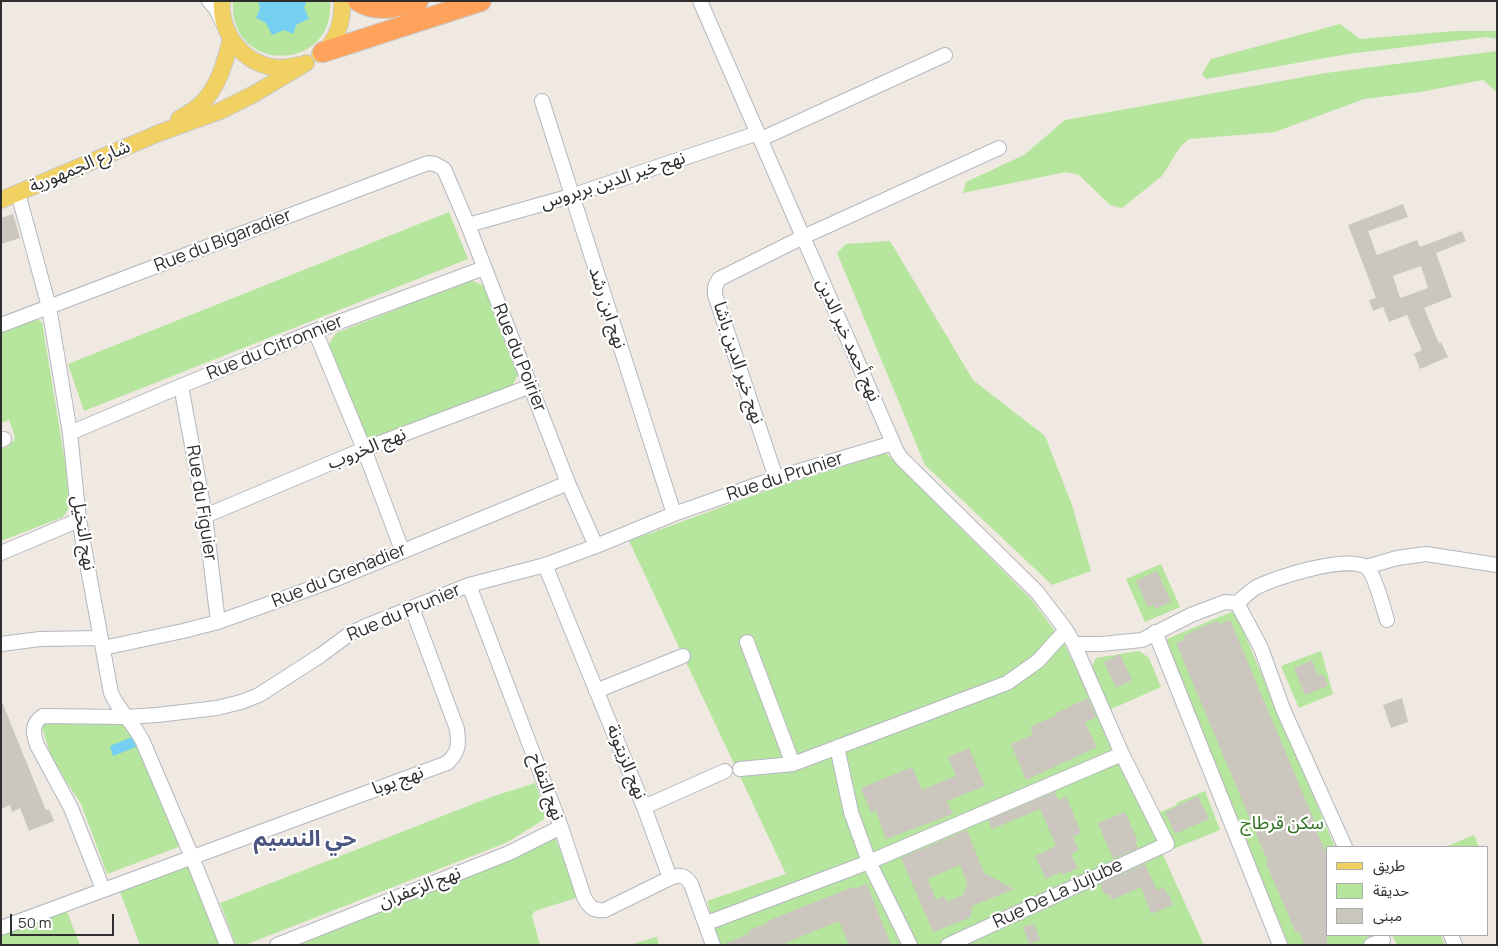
<!DOCTYPE html>
<meta charset="utf-8">
<style>
body{margin:0}
#map{position:relative;width:1498px;height:946px;overflow:hidden;background:#efe9e1;font-family:Manrope,"Noto Sans Arabic",sans-serif}
canvas{display:block}
.frame{position:absolute;inset:0;border:2px solid #2e2e2e;pointer-events:none}
.legend{position:absolute;left:1326px;top:846px;width:162px;height:90px;box-sizing:border-box;background:#fff;border:1px solid #ababab;margin:0;padding:6px 9px;list-style:none;font-size:15px;color:#2e2e2e}
.legend li{display:flex;align-items:center;gap:10px;height:25px}
.legend b{width:25px;border:1px solid #ababab}
.scale{position:absolute;left:10px;top:914px;width:104px;height:22px;box-sizing:border-box;border:2px solid #2e2e2e;border-top:0;padding-left:6px;font-size:15px;line-height:18px;white-space:nowrap;color:#2e2e2e;-webkit-text-stroke:4px #fff;paint-order:stroke}
</style>
<div id="map">
<canvas width="1498" height="946"></canvas>
<div class="frame"></div>
<ul class="legend">
<li><b style="height:6px;background:#f2d163"></b>طريق</li>
<li><b style="height:14px;background:#b6e59e"></b>حديقة</li>
<li><b style="height:14px;background:#cbc7bf"></b>مبنى</li>
</ul>
<div class="scale">50 m</div>
</div>
<script>
const c = document.querySelector('canvas').getContext('2d');
c.lineJoin = 'round';
function fill(path, color) {
  c.fillStyle = color;
  c.fill(path, 'evenodd');
}
function trace(path, color, width, dash) {
  c.strokeStyle = color;
  c.lineWidth = width;
  c.lineCap = dash ? 'butt' : 'round';
  c.setLineDash(dash || []);
  c.stroke(path);
}
function write(font, color, halo, rows, align = 'center') {
  c.font = font + ' Manrope,"Noto Sans Arabic",sans-serif';
  c.lineWidth = 4.5;
  c.setLineDash([]);
  c.textBaseline = 'middle';
  c.strokeStyle = halo;
  c.fillStyle = color;
  for (const [text, x, y, turn = 0] of rows) {
    c.save();
    c.translate(x, y);
    c.rotate((+turn || 0) * Math.PI / 180);
    c.textAlign = isNaN(turn) ? turn : align;
    if (halo) c.strokeText(text, 0, 0);
    c.fillText(text, 0, 0);
    c.restore();
  }
}
const green = new Path2D(`
 M 233,1 L 330,1 C 336,73 228,75 233,1 Z
 M 1340,24 L 1360,39 L 1455,31 L 1497,31 L 1497,39 L 1487,37 L 1348,54 L 1206,79 L 1202,74 L 1211,59 Z
 M 1497,51 L 1497,92 L 1483,80 L 1420,92 L 1364,99 L 1275,132 L 1189,139 L 1180,147 L 1162,176 L 1122,208 L 1110,205 L 1079,175 L 1066,172 L 963,193 L 966,182 L 1024,155 L 1065,120 L 1326,73 Z
 M 449,212 L 468,259 L 84,411 L 68,364 Z
 M 890,241 L 973,380 L 1045,436 L 1072,505 L 1091,571 L 1052,585 L 925,465 L 837,253 L 846,244 Z
 M 471,280 L 484,286 L 518,374 L 512,387 L 373,439 L 363,434 L 329,344 L 336,333 Z
 M 31,316 L 42,322 L 72,504 L 63,517 L 1,541 L 1,449 L 9,446 L 8,443 L 14,441 L 15,437 L 9,420 L 1,423 L 1,327 Z
 M 886,453 L 1032,600 L 1063,642 L 1088,691 L 1204,945 L 720,945 L 707,901 L 786,874 L 629,541 L 779,486 Z
 M 1161,564 L 1180,607 L 1145,622 L 1126,579 Z
 M 1231,612 L 1237,616 L 1335,847 L 1327,847 L 1327,935 L 1373,935 L 1377,945 L 1289,945 L 1161,645 L 1167,639 Z
 M 1139,651 L 1149,658 L 1161,687 L 1109,710 L 1092,666 L 1096,658 Z
 M 1321,651 L 1333,694 L 1299,708 L 1281,666 Z
 M 67,719 L 128,721 L 181,846 L 107,874 L 81,804 L 52,760 L 41,724 Z
 M 535,783 L 546,812 L 543,820 L 508,842 L 245,945 L 236,945 L 220,903 L 491,797 Z
 M 1205,791 L 1220,830 L 1173,849 L 1158,813 L 1177,805 L 1176,803 Z
 M 553,833 L 579,897 L 535,911 L 532,916 L 540,945 L 294,945 Z
 M 1474,835 L 1479,847 L 1445,847 Z
 M 182,865 L 194,870 L 221,945 L 140,945 L 119,889 Z
 M 66,909 L 80,945 L 1,945 L 1,934 Z
 M 1392,935 L 1441,935 L 1445,945 L 1397,945 Z
 M 657,937 L 659,945 L 630,945 L 656,937 Z`);
const water = new Path2D(`
 M 258,1 L 307,1 L 304,7 L 309,19 L 297,24 L 293,34 L 284,30 L 272,35 L 266,23 L 256,18 L 260,8 Z
 M 132,737 L 136,747 L 113,756 L 110,746 Z`);
const building = new Path2D(`
 M 1403,204 L 1408,217 L 1368,231 L 1377,255 L 1417,240 L 1420,247 L 1462,231 L 1466,241 L 1436,253 L 1452,297 L 1424,308 L 1439,343 L 1441,342 L 1448,357 L 1420,369 L 1414,354 L 1422,350 L 1407,315 L 1389,322 L 1383,307 L 1373,311 L 1369,300 L 1376,298 L 1348,225 ZM 1421,266 L 1428,288 L 1400,298 L 1393,276 Z
 M 13,214 L 20,238 L 1,244 L 1,218 Z
 M 1157,571 L 1171,602 L 1155,609 L 1153,605 L 1148,607 L 1136,581 Z
 M 1230,620 L 1317,827 L 1315,828 L 1327,855 L 1327,945 L 1304,945 L 1299,932 L 1296,933 L 1266,863 L 1268,862 L 1176,643 L 1184,640 L 1183,636 L 1207,625 L 1218,621 L 1220,624 Z
 M 1120,654 L 1132,680 L 1116,688 L 1104,662 Z
 M 1312,660 L 1318,676 L 1323,674 L 1328,686 L 1305,695 L 1294,668 Z
 M 1088,698 L 1096,717 L 1085,723 L 1097,747 L 1026,780 L 1011,744 L 1033,735 L 1030,727 L 1057,715 L 1056,713 Z
 M 1402,698 L 1408,722 L 1391,728 L 1383,705 Z
 M 2,702 L 43,803 L 46,810 L 49,809 L 54,821 L 29,831 L 20,808 L 12,812 L 10,805 L 1,809 Z
 M 969,748 L 985,786 L 947,801 L 953,814 L 886,839 L 876,811 L 871,813 L 861,788 L 912,767 L 922,790 L 956,776 L 948,757 Z
 M 1055,792 L 1058,800 L 1066,796 L 1081,833 L 1073,837 L 1079,850 L 1071,854 L 1078,868 L 1062,875 L 1061,872 L 1046,879 L 1035,856 L 1056,846 L 1040,809 L 992,829 L 988,820 Z
 M 1198,796 L 1209,819 L 1175,834 L 1165,812 Z
 M 1125,812 L 1138,841 L 1135,842 L 1138,848 L 1113,859 L 1098,823 Z
 M 967,830 L 984,873 L 1014,889 L 972,906 L 971,917 L 933,932 L 901,858 ZM 960,865 L 967,882 L 963,895 L 947,902 L 944,896 L 936,900 L 928,879 Z
 M 1145,864 L 1157,890 L 1164,887 L 1166,893 L 1168,892 L 1173,905 L 1151,914 L 1141,887 L 1112,900 L 1109,894 L 1105,895 L 1100,884 Z
 M 867,884 L 891,945 L 849,945 L 839,921 L 781,945 L 723,945 L 750,933 L 749,930 L 768,923 L 767,921 L 853,887 L 854,889 Z
 M 1034,924 L 1040,940 L 1029,944 L 1023,927 Z`);
const minor = new Path2D(`
 M 209,1 L 216,9 L 222,21
 M 700,1 L 897,452 L 902,459 L 1037,592 L 1066,630 L 1074,644 L 1122,754 L 1167,844 L 948,945
 M 542,101 L 674,514
 M 761,139 L 945,55
 M 18,193 L 49,307 L 70,433 L 79,520 L 111,693 C 120,713 134,723 143,742 L 192,857 L 227,945
 M 468,225 L 571,196 L 758,133
 M 1,325 L 428,163 L 435,164 L 444,169 L 468,225 L 568,483 L 596,546
 M 315,331 L 364,449 L 402,550
 M 181,386 L 205,516 L 218,622
 M 70,433 L 181,386 L 315,331 L 484,268
 M 1,440 L 4,439
 M 776,478 L 715,295 L 715,287 L 719,279 L 803,237 L 999,148
 M 205,516 L 364,449 L 531,386
 M 1,553 L 79,520
 M 545,565 L 644,807 L 670,878 C 680,874 685,875 691,884 L 713,945
 M 1366,567 L 1397,558 L 1426,554 L 1497,565
 M 469,585 L 561,827 L 584,897 C 589,907 593,911 605,910 L 670,878
 M 1237,603 C 1243,598 1249,592 1255,588 C 1275,577 1346,555 1366,567 C 1374,572 1384,610 1387,620
 M 1155,632 L 1280,945
 M 747,642 L 793,764
 M 1,644 L 40,639 L 101,638
 M 1074,644 L 1101,644 L 1142,640 L 1191,615 L 1225,602 L 1237,603 L 1261,648 L 1283,709 L 1345,847
 M 103,648 L 183,631 L 218,622 L 271,603 L 336,579 L 568,483
 M 596,691 L 683,656
 M 837,747 L 851,812 L 869,862 L 910,945
 M 740,769 L 793,764 L 1007,683 L 1038,661 L 1066,630
 M 644,807 L 725,771
 M 103,889 L 71,808 L 37,745 C 33,733 31,724 43,716 L 126,717 L 157,715 L 217,708 L 241,702 L 259,695 L 321,655 L 348,635 L 366,626 L 469,585 L 545,565 L 596,546 L 674,514 L 776,478 L 893,443
 M 707,923 L 869,862 L 1122,754
 M 1,928 L 447,763 C 459,752 459,745 457,729 L 412,608
 M 1451,935 L 1455,945
 M 277,945 L 509,853 L 561,827
 M 1371,945 L 1383,940`);
const major = new Path2D(`
 M 222,1 C 219,42 257,78 298,65
 M 320,54 C 337,43 343,21 342,1
 M 179,119 C 186,115 193,111 199,106 C 218,89 225,63 231,39
 M 1,200 L 159,133 L 220,111 L 254,94 L 306,63`);
const highway = new Path2D(`
 M 358,1 C 376,13 399,7 418,1
 M 323,52 L 481,1`);
const streetNames = [
 ["شارع الجمهورية",80,167,-23],
 ["نهج خير الدين بربروس",613,181,-18],
 ["Rue du Bigaradier",223,241,-21],
 ["نهج ابن رشد",607,308,72],
 ["نهج أحمد خير الدين",848,340,66],
 ["Rue du Citronnier",275,348,-22],
 ["Rue du Poirier",519,358,68],
 ["نهج خير الدين باشا",738,363,72],
 ["نهج الخروب",367,449,-22],
 ["Rue du Prunier",785,477,-18],
 ["Rue du Figuier",201,503,81],
 ["نهج النخيل",83,533,81],
 ["Rue du Grenadier",339,576,-22],
 ["Rue du Prunier",404,613,-23],
 ["نهج الزيتونة",626,762,68],
 ["نهج يوبا",398,781,-20],
 ["نهج التفاح",546,787,70],
 ["نهج الزعفران",420,888,-21],
 ["Rue De La Jujube",1058,894,-25]
];
const parkNames = [
 ["سكن قرطاج",1282,824]
];
const districtNames = [
 ["حي النسيم",305,840]
];
fill(green, '#b6e59e');
fill(water, '#75cff0');
fill(building, '#cbc7bf');
trace(minor, '#b4b7c1', 16);
trace(major, '#c9c9c9', 18);
trace(highway, '#c9c9c9', 22);
trace(minor, '#fff', 14);
trace(major, '#f2d163', 16);
trace(highway, '#ffa35c', 20);
write('18px', '#2e2e2e', '#fff', streetNames);
write('18px', '#2c6e1b', '#fff', parkNames);
write('bold 22px', '#4d5680', '#fff', districtNames);
</script>
